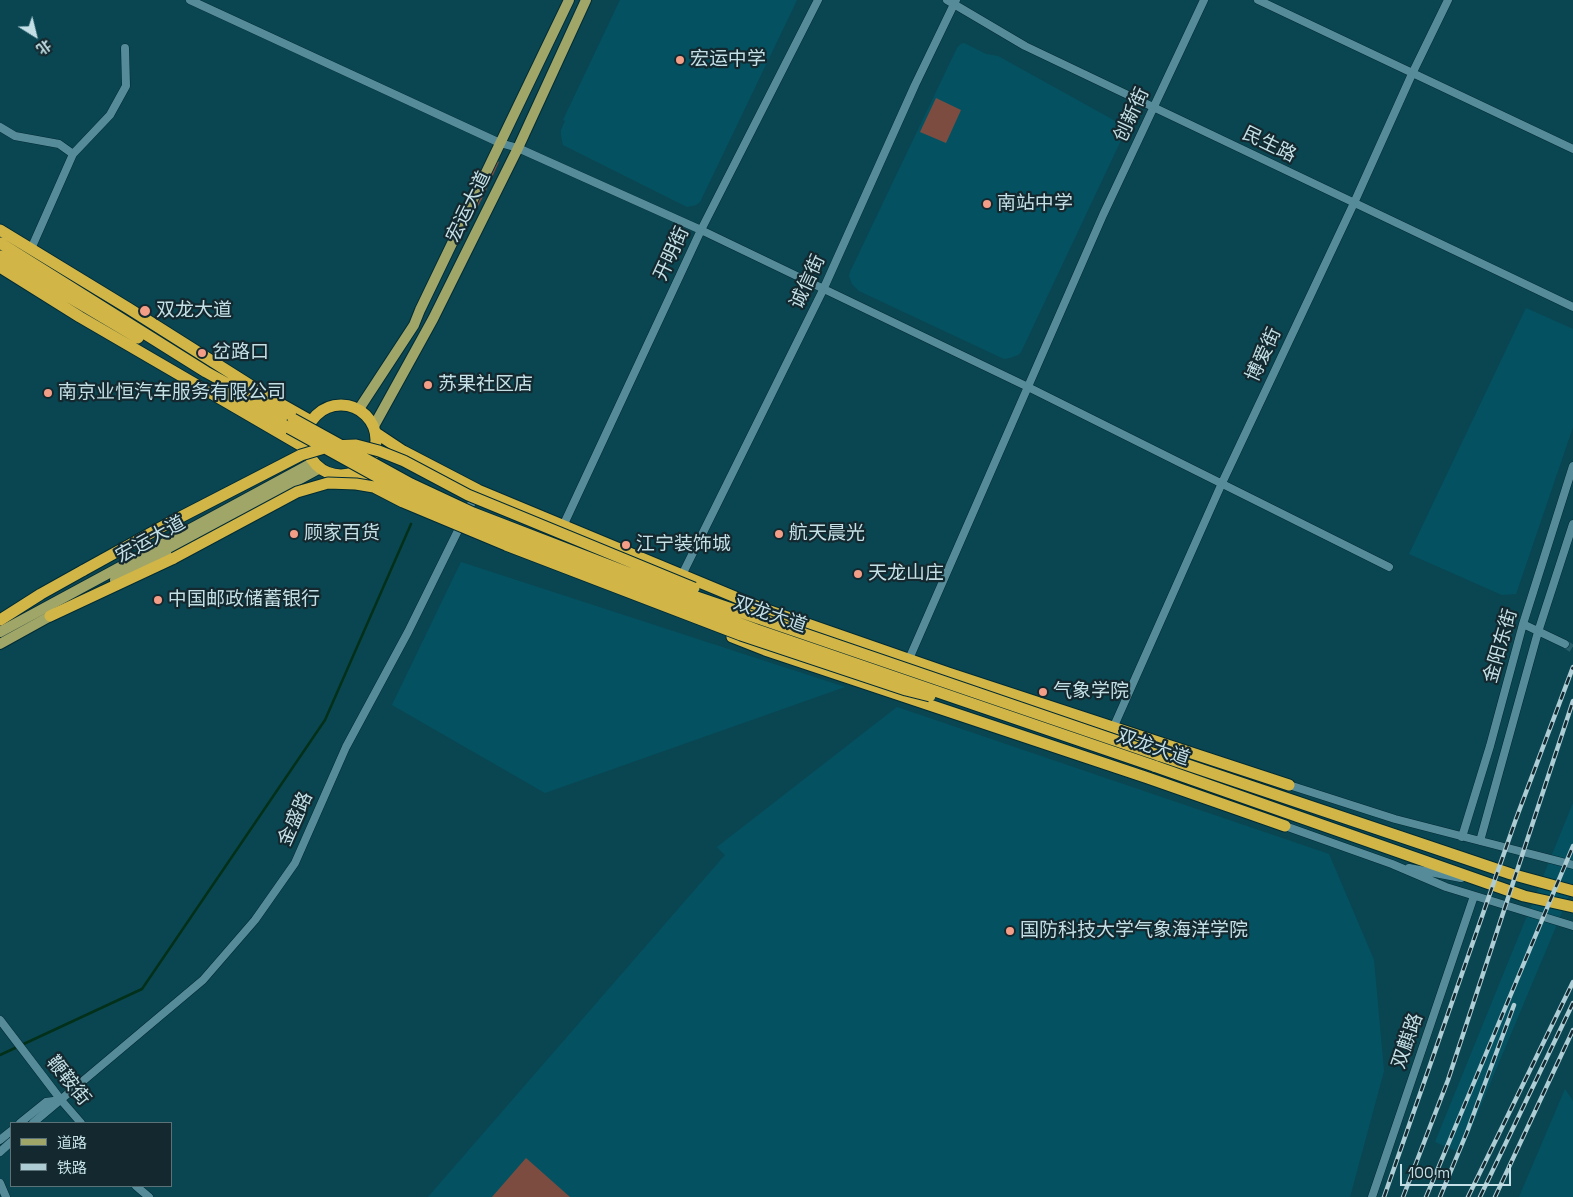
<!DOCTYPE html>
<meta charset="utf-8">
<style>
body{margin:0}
#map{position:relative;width:1573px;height:1197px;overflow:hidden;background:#0a4652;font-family:"Space Grotesk","Noto Sans SC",sans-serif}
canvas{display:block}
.legend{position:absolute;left:10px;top:1122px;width:162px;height:65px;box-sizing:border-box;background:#13292f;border:1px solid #5a7278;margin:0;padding:6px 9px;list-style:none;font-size:15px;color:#c4dfe6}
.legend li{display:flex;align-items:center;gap:10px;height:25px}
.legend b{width:25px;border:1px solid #5a7278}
.north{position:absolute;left:10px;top:10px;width:50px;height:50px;-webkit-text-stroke:4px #13292f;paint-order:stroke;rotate:144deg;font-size:14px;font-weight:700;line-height:20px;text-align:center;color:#c4dfe6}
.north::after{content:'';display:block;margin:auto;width:18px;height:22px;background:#c4dfe6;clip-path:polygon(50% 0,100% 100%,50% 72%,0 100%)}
.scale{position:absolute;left:1400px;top:1164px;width:111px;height:22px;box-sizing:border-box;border:2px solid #c4dfe6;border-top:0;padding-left:6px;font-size:15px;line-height:18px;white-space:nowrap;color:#c4dfe6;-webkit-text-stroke:4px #13292f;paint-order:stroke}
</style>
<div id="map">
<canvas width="1573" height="1197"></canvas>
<ul class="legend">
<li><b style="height:6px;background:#a0a568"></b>道路</li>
<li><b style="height:6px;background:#adccd4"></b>铁路</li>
</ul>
<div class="north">北</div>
<div class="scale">100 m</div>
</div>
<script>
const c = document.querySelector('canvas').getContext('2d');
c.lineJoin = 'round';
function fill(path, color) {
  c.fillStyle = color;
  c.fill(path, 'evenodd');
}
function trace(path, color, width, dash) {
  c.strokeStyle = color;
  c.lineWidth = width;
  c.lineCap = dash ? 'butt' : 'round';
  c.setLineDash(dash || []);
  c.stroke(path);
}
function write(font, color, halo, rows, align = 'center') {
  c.font = font + ' "Space Grotesk","Noto Sans SC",sans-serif';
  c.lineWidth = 4.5;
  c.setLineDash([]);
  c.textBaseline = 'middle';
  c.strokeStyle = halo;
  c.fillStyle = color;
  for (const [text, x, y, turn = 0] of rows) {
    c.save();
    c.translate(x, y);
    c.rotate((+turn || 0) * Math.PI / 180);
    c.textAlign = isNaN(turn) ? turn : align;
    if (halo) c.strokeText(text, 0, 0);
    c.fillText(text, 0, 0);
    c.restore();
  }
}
const built = new Path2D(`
 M 620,0 L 797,0 L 700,202 L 696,205 L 687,207 L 563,145 L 561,135 L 561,130 L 565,121 L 563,120 Z
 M 964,43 L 986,54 L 998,56 L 1117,122 L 1122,128 L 1123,132 L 1123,136 L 1021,352 L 1018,355 L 1010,358 L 1004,359 L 859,291 L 852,284 L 849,276 L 850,272 L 957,48 L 961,44 Z
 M 1526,308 L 1573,329 L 1573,427 L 1516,594 L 1502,595 L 1409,554 Z
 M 461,562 L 845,687 L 545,793 L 392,705 Z
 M 897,707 L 1329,854 L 1374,960 L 1384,1071 L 1350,1197 L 428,1197 L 725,855 L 717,847 Z
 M 1573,803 L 1573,886 L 1461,1153 L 1435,1142 Z
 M 1565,1089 L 1573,1101 L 1573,1197 L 1519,1197 Z`);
const green = new Path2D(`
 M 936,98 L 961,110 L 946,143 L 920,132 Z
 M 495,159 L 499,162 L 484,195 L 456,247 Z
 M 526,1158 L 570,1197 L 492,1197 Z`);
const stream = new Path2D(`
 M 0,1055 L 142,989 L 325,720 L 411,524`);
const minorTunnel = new Path2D(`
 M 1565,644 L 1573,649`);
const minor = new Path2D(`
 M 190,0 L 500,143 L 518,148 L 701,230 L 1028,387 L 1389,567
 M 947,0 L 1025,46 L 1573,307
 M 1258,0 L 1573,149
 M 0,127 L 15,136 L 59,144 L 73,154
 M 31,249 L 73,154 L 110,115 L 126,86 L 125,48
 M 563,526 L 701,230 L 818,0
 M 682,575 L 823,290 L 915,85 L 956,0
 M 1523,624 L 1565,644
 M 909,659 L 1103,215 L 1204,0
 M 1114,726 L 1222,483 L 1354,203 L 1412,74 L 1448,0
 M 1289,785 L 1395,819 L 1573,865
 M 1285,826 L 1392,864 L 1446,887 L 1573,926
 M 1462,837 L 1490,746 L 1523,624 L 1573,466
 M 1480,841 L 1538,632 L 1573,524
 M 1409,868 L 1461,878
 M 0,1020 L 61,1100 L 81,1123
 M 20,1123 L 46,1102 L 61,1100
 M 33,1123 L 203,980 L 255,920 L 295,863 L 346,747 L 408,632 L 476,494
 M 0,1140 L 11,1131
 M 0,1152 L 11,1142
 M 0,1183 L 6,1197
 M 136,1186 L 149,1197
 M 1372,1197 L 1474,896`);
const major = new Path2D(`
 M 359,409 L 414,325 L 420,310 L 569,0
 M 374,426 L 433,319 L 518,148 L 586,0
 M 115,580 L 320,468
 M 0,632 L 314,462
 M 0,644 L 56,613`);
const highway = new Path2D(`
 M 0,230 L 128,308 L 272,399 L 311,421
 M 0,243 L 206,372 L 284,415
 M 0,256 L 138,338
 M 0,267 L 80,317 L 307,449
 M 229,393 L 289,428
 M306 440a35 35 0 1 1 70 0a35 35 0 1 1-70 0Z
 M 376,433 L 403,451 L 478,490 L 764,609 L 948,673 L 1289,785
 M 356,472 L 385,488
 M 50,616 L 174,558
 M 0,620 L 41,594 L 84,570
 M 732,637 L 765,650 L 1148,778 L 1285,826
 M 1158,755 L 1511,874 L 1573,891
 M 1154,766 L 1524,896 L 1573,907`);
const rail = new Path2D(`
 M 1384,1197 L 1516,819 L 1573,667
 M 1403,1197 L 1448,1080 L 1573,701
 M 1426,1197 L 1573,846
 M 1440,1197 L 1467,1132 L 1514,1005
 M 1468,1197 L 1573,982
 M 1480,1197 L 1573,1003
 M 1495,1197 L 1573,1030`);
const highwayBridge = new Path2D(`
 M 293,419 L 411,484 L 473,513 L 644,579 L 1158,755
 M 289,428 L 401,490 L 474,524 L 522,543 L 757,630 L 1154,766
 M 174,558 L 297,492 L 328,483 L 356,484 L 374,487 L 403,502 L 506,545 L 741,635 L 906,690 L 930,696
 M 84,570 L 169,523 L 301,455 L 331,446 L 356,445 L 379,451 L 404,461 L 468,495 L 694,588`);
const markers = [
 [680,60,5,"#f49e88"],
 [987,204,5,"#f49e88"],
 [145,311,6,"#f49e88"],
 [202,353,5,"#f49e88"],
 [428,385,5,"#f49e88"],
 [48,393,5,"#f49e88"],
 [294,534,5,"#f49e88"],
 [779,534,5,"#f49e88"],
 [626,545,5,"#f49e88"],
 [858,574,5,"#f49e88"],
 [158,600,5,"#f49e88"],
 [1043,692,5,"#f49e88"],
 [1010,931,5,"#f49e88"]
];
const poiNames = [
 ["宏运中学",690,60],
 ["南站中学",997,204],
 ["双龙大道",156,311],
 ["岔路口",212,353],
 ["苏果社区店",438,385],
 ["南京业恒汽车服务有限公司",58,393],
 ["顾家百货",304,534],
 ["航天晨光",789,534],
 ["江宁装饰城",636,545],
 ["天龙山庄",868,574],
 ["中国邮政储蓄银行",168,600],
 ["气象学院",1053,692],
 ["国防科技大学气象海洋学院",1020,931]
];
const streetNames = [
 ["创新街",1132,115,-65],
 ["民生路",1269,145,26],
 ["宏运大道",469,207,-64],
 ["开明街",672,254,-65],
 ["诚信街",808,282,-65],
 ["博爱街",1264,355,-65],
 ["宏运大道",151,540,-29],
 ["双龙大道",770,615,19],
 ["金阳东街",1501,646,-74],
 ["双龙大道",1153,748,19],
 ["金盛路",296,819,-66],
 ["双麒路",1408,1041,-71],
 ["鞭鞍街",68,1081,51]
];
fill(built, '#045261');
fill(green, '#7d4c40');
trace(stream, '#033018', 2.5);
trace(minorTunnel, '#265d68', 8, [8, 4]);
trace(minor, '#002b34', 9);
trace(major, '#002b34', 12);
trace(highway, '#002b34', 13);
trace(minor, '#568c99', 8);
trace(major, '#a0a568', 10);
trace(highway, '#d1b547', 11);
trace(rail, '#adccd4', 4.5);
trace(rail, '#13292f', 2.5, [8]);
trace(highwayBridge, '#002b34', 13, []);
trace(highwayBridge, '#d1b547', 11);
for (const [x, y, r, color] of markers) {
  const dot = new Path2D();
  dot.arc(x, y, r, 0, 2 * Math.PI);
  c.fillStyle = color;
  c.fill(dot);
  trace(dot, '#13292f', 2);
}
write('19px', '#c4dfe6', '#13292f', poiNames, 'left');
write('19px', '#c4dfe6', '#13292f', streetNames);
</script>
